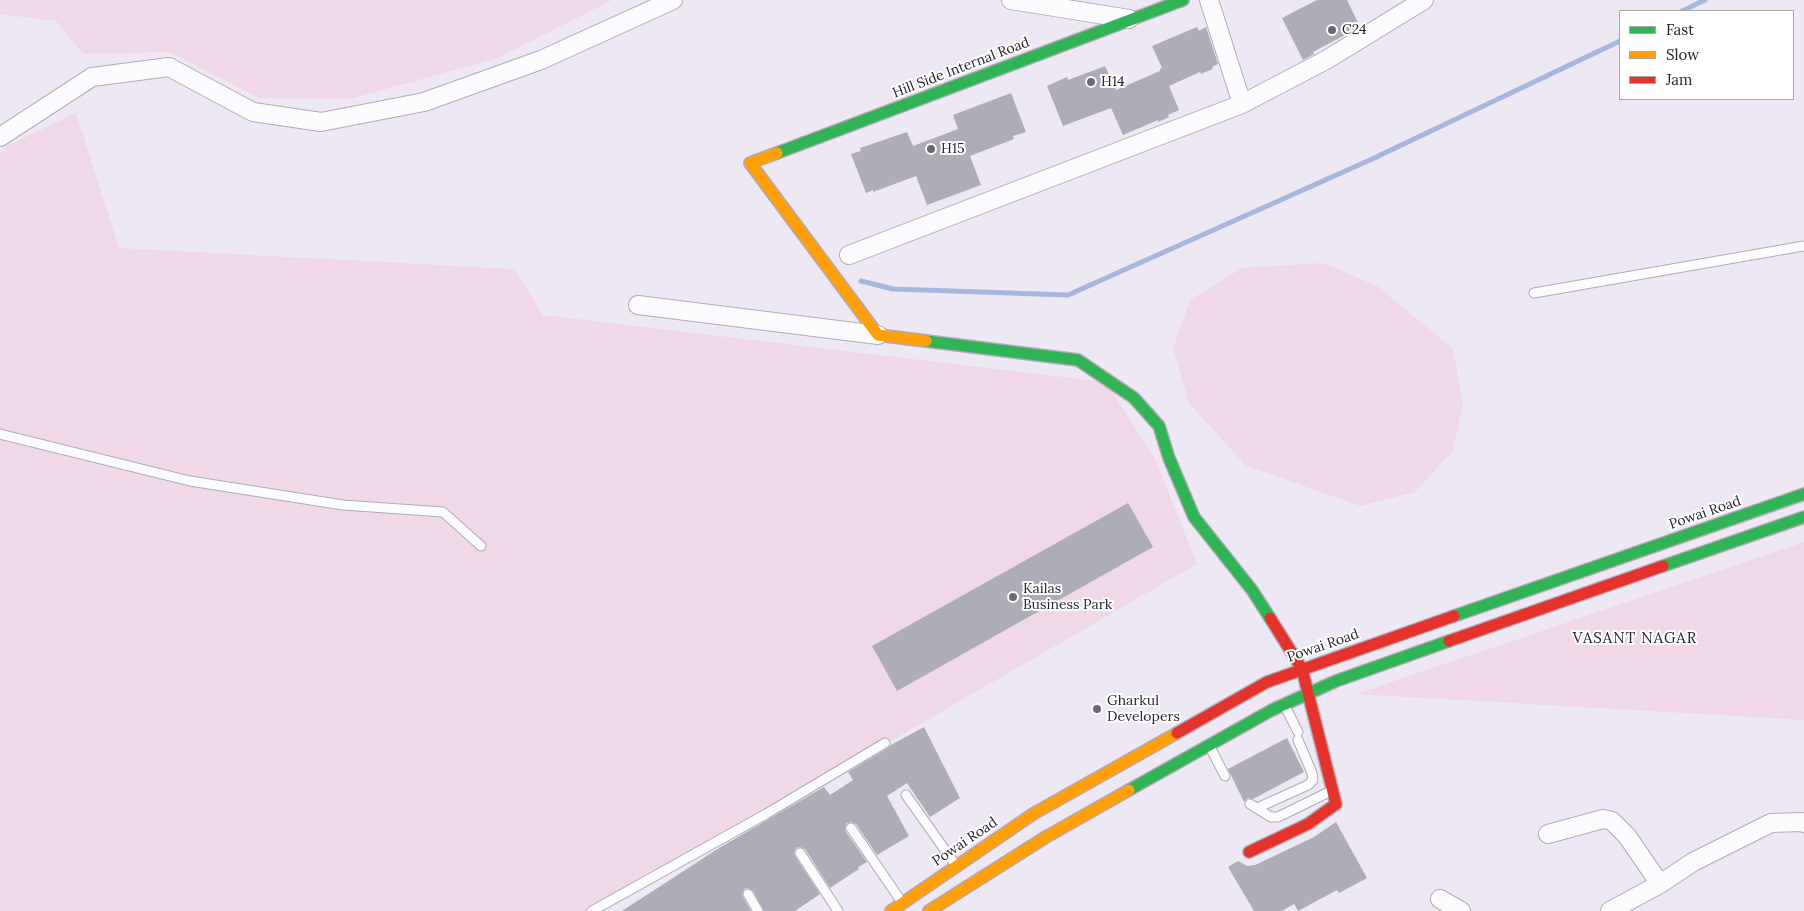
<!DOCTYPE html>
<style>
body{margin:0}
#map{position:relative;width:1804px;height:911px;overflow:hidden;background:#eee8f5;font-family:Lora,serif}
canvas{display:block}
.legend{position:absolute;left:1619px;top:10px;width:175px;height:90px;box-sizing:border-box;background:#fff;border:1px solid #a8a7aa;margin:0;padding:6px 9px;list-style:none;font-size:15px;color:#26222b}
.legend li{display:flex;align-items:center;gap:10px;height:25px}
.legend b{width:25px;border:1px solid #a8a7aa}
</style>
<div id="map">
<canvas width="1804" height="911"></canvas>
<ul class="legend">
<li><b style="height:6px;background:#30b455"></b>Fast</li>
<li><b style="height:6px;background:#ff9f0a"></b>Slow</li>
<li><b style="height:6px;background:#e5322d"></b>Jam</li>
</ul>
</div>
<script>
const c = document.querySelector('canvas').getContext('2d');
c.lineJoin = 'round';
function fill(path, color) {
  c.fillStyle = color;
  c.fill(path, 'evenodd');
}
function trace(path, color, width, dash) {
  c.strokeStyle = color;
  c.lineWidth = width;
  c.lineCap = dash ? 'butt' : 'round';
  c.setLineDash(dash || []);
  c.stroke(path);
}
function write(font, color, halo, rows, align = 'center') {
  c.font = font + ' Lora,serif';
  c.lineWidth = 4;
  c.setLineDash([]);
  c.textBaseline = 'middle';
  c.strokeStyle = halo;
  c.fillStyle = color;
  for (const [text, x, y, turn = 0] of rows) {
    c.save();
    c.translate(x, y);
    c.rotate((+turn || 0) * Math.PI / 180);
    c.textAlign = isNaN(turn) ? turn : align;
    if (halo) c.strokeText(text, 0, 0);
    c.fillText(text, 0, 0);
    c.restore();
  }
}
const green = new Path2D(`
 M 0,0 L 612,0 L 498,58 L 350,99 L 259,98 L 169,52 L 83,54 L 56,21 L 0,14 Z
 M 76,113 L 119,248 L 514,269 L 543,315 L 1106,382 L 1155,459 L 1197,564 L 597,911 L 0,911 L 0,152 L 7,146 Z
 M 1323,263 L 1377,286 L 1453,349 L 1463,405 L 1452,452 L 1415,492 L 1360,506 L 1245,465 L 1189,403 L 1173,348 L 1190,300 L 1242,268 Z
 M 1804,542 L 1804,720 L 1356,694 Z`);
const stream = new Path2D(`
 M 1682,11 L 1705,0
 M 861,281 L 893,289 L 1068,295 L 1370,160 L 1620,41`);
const building = new Path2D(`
 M 1317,0 L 1347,0 L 1360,27 L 1313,52 L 1314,54 L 1303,60 L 1282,18 Z
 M 1197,27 L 1199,31 L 1206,27 L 1218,64 L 1212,67 L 1213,69 L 1201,74 L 1200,72 L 1169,86 L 1179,110 L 1168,115 L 1169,117 L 1158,122 L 1158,120 L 1123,135 L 1111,108 L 1063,126 L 1047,86 L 1067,77 L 1068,80 L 1105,66 L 1116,90 L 1160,71 L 1160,69 L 1162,68 L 1152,46 Z
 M 1011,93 L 1026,132 L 1013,136 L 1014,139 L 970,156 L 981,185 L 927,205 L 916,176 L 873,192 L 873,190 L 866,193 L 851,154 L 861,151 L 860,148 L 907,132 L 913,146 L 958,129 L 953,115 Z
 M 1128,503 L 1153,547 L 897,691 L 872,646 Z
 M 924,727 L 960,798 L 930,817 L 907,783 L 887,796 L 909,836 L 877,855 L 856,824 L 851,822 L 847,823 L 845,828 L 846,832 L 867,862 L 858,867 L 859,869 L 830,888 L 805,849 L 800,847 L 796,848 L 794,853 L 795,856 L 820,894 L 795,911 L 764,911 L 753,891 L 748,888 L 744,889 L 742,895 L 751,911 L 622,911 L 719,848 L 824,787 L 830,795 L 853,780 L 848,772 L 888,748 L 891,745 Z
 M 1287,738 L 1304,772 L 1253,799 L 1248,798 L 1244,802 L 1228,769 Z
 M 1336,822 L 1367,878 L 1339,893 L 1337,890 L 1298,911 L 1294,904 L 1282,911 L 1254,911 L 1228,867 L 1238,861 L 1247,866 L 1255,865 L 1314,837 Z`);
const lane = new Path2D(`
 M 1534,293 L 1804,246
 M 0,434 L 190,481 L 343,505 L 443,512 L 481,546
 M 1285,706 L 1298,732
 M 1210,747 L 1225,776
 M 906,795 L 955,864
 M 1250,804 L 1271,817 L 1278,817 L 1331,791
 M 1257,808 L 1308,785 L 1313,780 L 1312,773 L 1298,740
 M 851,828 L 901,901
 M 800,853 L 838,911
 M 748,894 L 758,911
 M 592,911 L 766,814 L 885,743`);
const street = new Path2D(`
 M 1011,0 L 1129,19
 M 1209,0 L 1242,104
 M 0,137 L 92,77 L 169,67 L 253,112 L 321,122 L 424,102 L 541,60 L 673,0
 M 849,255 L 1242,104 L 1326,60 L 1424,0
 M 638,305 L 878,335
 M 1548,834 L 1603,819 L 1612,821 L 1627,836 L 1660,884
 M 1440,899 L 1461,911
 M 1610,911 L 1660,884 L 1693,862 L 1771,823 L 1802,822 L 1804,823`);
const fast = new Path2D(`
 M 777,153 L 1183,0
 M 926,341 L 1078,360 L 1134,398 L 1159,426 L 1169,458 L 1194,517 L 1252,590 L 1270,618
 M 1663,566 L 1804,517
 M 1454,616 L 1804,494
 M 1129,790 L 1272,710 L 1336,681 L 1449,641`);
const slow = new Path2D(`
 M 777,153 L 750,163 L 878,335 L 926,341
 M 891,911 L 1033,814 L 1177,733
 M 929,911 L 1046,837 L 1129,790`);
const jam = new Path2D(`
 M 1449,641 L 1663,566
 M 1177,733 L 1267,682 L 1454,616
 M 1249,852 L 1308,824 L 1336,804 L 1302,669 L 1270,618`);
const markers = [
 [1332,30,5,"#6c6772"],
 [1091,82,5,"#6c6772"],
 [931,149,5,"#6c6772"],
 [1013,597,5,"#6c6772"],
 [1097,709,5,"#6c6772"]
];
const poiNames = [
 ["C24",1342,30],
 ["H14",1101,82],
 ["H15",941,149],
 ["Kailas",1023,589],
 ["Business Park",1023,605],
 ["Gharkul",1107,701],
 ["Developers",1107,717]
];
const streetNames = [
 ["Hill Side Internal Road",961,68,-21],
 ["Powai Road",1705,513,-19],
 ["Powai Road",1323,646,-19],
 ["Powai Road",965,842,-34]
];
const neighbourhoodNames = [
 ["VASANT NAGAR",1635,639]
];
fill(green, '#f0d8e8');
trace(stream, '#a7b6df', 5);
fill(building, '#aeacb6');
trace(lane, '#afaab4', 11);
trace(street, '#afaab4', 20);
trace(fast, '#afaab4', 14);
trace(slow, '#afaab4', 14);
trace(jam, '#afaab4', 14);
trace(lane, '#fcfcfe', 9);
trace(street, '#fcfcfe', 18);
trace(fast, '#30b455', 11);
trace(slow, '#ff9f0a', 11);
trace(jam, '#e5322d', 11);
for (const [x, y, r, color] of markers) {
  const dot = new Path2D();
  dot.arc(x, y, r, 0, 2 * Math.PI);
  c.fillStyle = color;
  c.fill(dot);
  trace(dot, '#fff', 2);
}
write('14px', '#26222b', '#fff', poiNames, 'left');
write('14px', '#26222b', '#fff', streetNames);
c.letterSpacing = '1px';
write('15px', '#26222b', '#fff', neighbourhoodNames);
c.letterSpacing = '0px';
</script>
